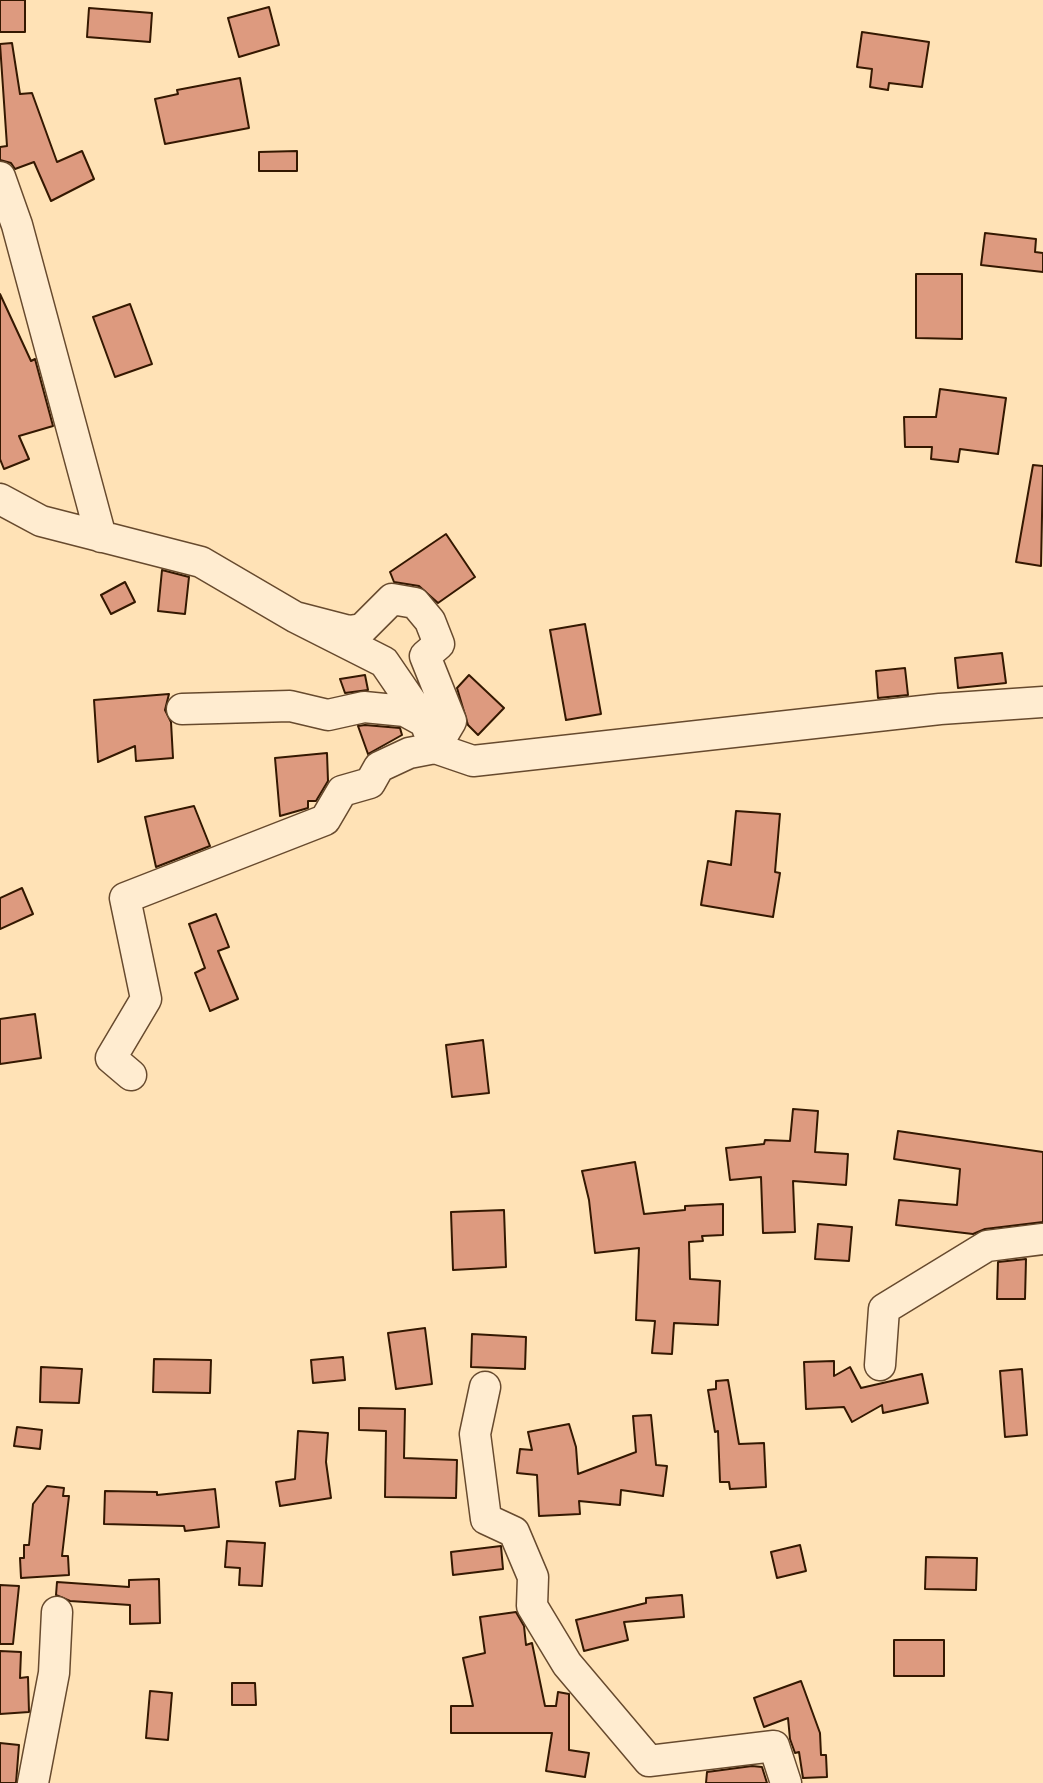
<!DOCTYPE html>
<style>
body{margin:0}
canvas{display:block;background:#ffe2b6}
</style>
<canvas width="1043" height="1783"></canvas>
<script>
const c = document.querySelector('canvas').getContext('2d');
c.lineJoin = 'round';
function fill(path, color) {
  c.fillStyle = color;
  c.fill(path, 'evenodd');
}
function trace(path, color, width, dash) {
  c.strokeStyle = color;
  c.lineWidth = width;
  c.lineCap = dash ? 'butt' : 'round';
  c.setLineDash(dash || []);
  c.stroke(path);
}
const building = new Path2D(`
 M 0,0 L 25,0 L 25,32 L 0,32 Z
 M 269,7 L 279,45 L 239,57 L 228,18 Z
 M 89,8 L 152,13 L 150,42 L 87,37 Z
 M 862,32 L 929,42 L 922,87 L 889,83 L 888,90 L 870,87 L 872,69 L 857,67 Z
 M 12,43 L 20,94 L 32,93 L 57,162 L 82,151 L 94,179 L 51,201 L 34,162 L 15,169 L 11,163 L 0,160 L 0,147 L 7,146 L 0,44 Z
 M 240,78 L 249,128 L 165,144 L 155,99 L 178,94 L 177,90 Z
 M 297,151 L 297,171 L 259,171 L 259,152 Z
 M 985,233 L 1036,239 L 1035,252 L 1043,253 L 1043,272 L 981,265 Z
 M 916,274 L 962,274 L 962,339 L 916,338 Z
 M 0,294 L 31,361 L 35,359 L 53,426 L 19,436 L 29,459 L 4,469 L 0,459 Z
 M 130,304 L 152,364 L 115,377 L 93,317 Z
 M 940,389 L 1006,398 L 998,454 L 960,449 L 958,462 L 931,459 L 932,447 L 905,447 L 904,417 L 936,417 Z
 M 1033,465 L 1043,466 L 1041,566 L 1016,562 Z
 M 446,534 L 475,577 L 438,603 L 419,586 L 394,582 L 390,572 Z
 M 162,570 L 189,577 L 185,614 L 158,611 Z
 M 125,582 L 135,602 L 111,614 L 101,595 Z
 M 585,624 L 601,714 L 566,720 L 550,630 Z
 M 1002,653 L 1006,683 L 958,688 L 955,658 Z
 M 905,668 L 908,695 L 878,698 L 876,671 Z
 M 365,675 L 368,690 L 345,693 L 340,679 Z
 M 469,675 L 504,708 L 478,735 L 468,725 L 457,688 Z
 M 169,694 L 165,710 L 171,722 L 173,758 L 136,761 L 135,746 L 98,762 L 94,700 Z
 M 365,725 L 400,728 L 402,735 L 368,754 L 358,726 Z
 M 327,753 L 328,781 L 316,801 L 308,801 L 308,808 L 280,816 L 275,758 Z
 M 194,806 L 210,846 L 156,867 L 145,817 Z
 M 736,811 L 780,814 L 775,872 L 780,873 L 773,917 L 701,905 L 708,861 L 731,865 Z
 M 22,888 L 33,914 L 0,929 L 0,898 Z
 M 216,914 L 229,947 L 218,951 L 238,999 L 210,1011 L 195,973 L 205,968 L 189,924 Z
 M 35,1014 L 41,1058 L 0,1064 L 0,1019 Z
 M 483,1040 L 489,1093 L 452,1097 L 446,1045 Z
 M 793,1109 L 818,1111 L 815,1152 L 848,1154 L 846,1185 L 793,1181 L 795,1232 L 763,1233 L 761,1177 L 730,1180 L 726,1148 L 764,1144 L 765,1140 L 790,1141 Z
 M 898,1131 L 1043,1152 L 1043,1222 L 985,1229 L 973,1234 L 896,1225 L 899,1200 L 957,1205 L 960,1169 L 894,1159 Z
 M 635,1162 L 644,1214 L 685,1210 L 685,1206 L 723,1204 L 723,1235 L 702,1236 L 703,1241 L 689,1242 L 690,1279 L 720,1281 L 718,1325 L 674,1323 L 672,1354 L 652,1353 L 655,1321 L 636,1320 L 639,1248 L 595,1253 L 589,1200 L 582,1171 Z
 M 504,1210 L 506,1267 L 453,1270 L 451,1212 Z
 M 818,1224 L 852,1227 L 849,1261 L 815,1259 Z
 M 1026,1259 L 1025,1299 L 997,1299 L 998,1262 Z
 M 425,1328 L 432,1384 L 396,1389 L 388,1333 Z
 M 472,1334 L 526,1337 L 525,1369 L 471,1367 Z
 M 343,1357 L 345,1380 L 313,1383 L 311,1360 Z
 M 154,1359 L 211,1360 L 210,1393 L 153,1392 Z
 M 834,1361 L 834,1376 L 850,1367 L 861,1388 L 922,1374 L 928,1403 L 883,1413 L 882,1405 L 852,1422 L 844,1407 L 806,1409 L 804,1362 Z
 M 41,1367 L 82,1369 L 79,1403 L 40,1402 Z
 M 1022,1369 L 1027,1435 L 1005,1437 L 1000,1371 Z
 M 728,1380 L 739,1444 L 764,1443 L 766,1487 L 730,1489 L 729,1482 L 720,1482 L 718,1431 L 715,1432 L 708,1390 L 716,1389 L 716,1381 Z
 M 359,1408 L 405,1409 L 404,1458 L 457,1460 L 456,1498 L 385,1497 L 386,1431 L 359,1430 Z
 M 651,1415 L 656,1465 L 667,1466 L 663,1496 L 621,1490 L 620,1505 L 579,1501 L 580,1514 L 539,1516 L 537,1475 L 517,1473 L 520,1449 L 532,1450 L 528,1432 L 569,1424 L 576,1447 L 578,1474 L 636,1452 L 633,1416 Z
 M 17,1427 L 42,1430 L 40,1449 L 14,1446 Z
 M 298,1431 L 328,1433 L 326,1462 L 331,1498 L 280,1506 L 276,1482 L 295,1479 Z
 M 47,1486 L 64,1488 L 63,1496 L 69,1496 L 62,1556 L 68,1556 L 69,1575 L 21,1578 L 20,1558 L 24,1558 L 24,1545 L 29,1545 L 33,1504 Z
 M 215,1489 L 219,1527 L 185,1531 L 184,1526 L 104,1524 L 105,1491 L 157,1492 L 157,1495 Z
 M 227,1541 L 265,1543 L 262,1586 L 239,1585 L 240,1568 L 225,1567 Z
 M 800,1545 L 806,1571 L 777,1578 L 771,1552 Z
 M 501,1546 L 503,1569 L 453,1575 L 451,1552 Z
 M 926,1557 L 977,1558 L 976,1590 L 925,1589 Z
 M 159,1579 L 160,1623 L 130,1624 L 130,1605 L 70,1601 L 56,1595 L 57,1582 L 129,1587 L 129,1580 Z
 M 0,1585 L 19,1586 L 13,1644 L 0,1644 Z
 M 682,1595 L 684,1617 L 624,1622 L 628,1640 L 584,1651 L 576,1620 L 646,1603 L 646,1598 Z
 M 516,1612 L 524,1626 L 526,1645 L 532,1643 L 545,1706 L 556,1706 L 558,1692 L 569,1694 L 569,1750 L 589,1753 L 585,1777 L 546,1771 L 552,1733 L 451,1733 L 451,1706 L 473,1706 L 463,1658 L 485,1653 L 480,1617 Z
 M 894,1640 L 944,1640 L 944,1676 L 894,1676 Z
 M 0,1651 L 21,1652 L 20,1678 L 28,1677 L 29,1712 L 0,1714 Z
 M 801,1681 L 820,1733 L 821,1755 L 826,1755 L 827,1777 L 803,1778 L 799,1752 L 795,1753 L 790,1739 L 788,1718 L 764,1727 L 754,1698 Z
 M 232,1683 L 255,1683 L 256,1705 L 232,1705 Z
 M 150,1691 L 172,1693 L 168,1740 L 146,1738 Z
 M 0,1743 L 19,1745 L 16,1783 L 0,1783 Z
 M 752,1766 L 762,1767 L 767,1783 L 706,1783 L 707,1772 Z`);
const minor = new Path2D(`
 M 0,177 L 17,225 L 101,537
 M 0,499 L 41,521 L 201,562 L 295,617 L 384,662 L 425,722
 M 182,709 L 290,706 L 328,715 L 364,707 L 405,711 L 425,722 L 435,748 L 451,721 L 425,656 L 439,644 L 430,621 L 415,603 L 392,599 L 362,629 L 349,631 L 295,617
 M 131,1075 L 111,1058 L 146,999 L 125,898 L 325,820 L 342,791 L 370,783 L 379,767 L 409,753 L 435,748 L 473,761 L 940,709 L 1043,702
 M 880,1365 L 884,1309 L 987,1246 L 1043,1239
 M 485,1387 L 475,1434 L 486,1519 L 514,1532 L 533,1577 L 532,1606 L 567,1664 L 649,1761 L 774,1746 L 786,1783
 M 33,1783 L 54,1673 L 57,1612`);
fill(building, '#dd9a7f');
trace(building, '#341801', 2);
trace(minor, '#674a2e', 33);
trace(minor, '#ffecd0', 30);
</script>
